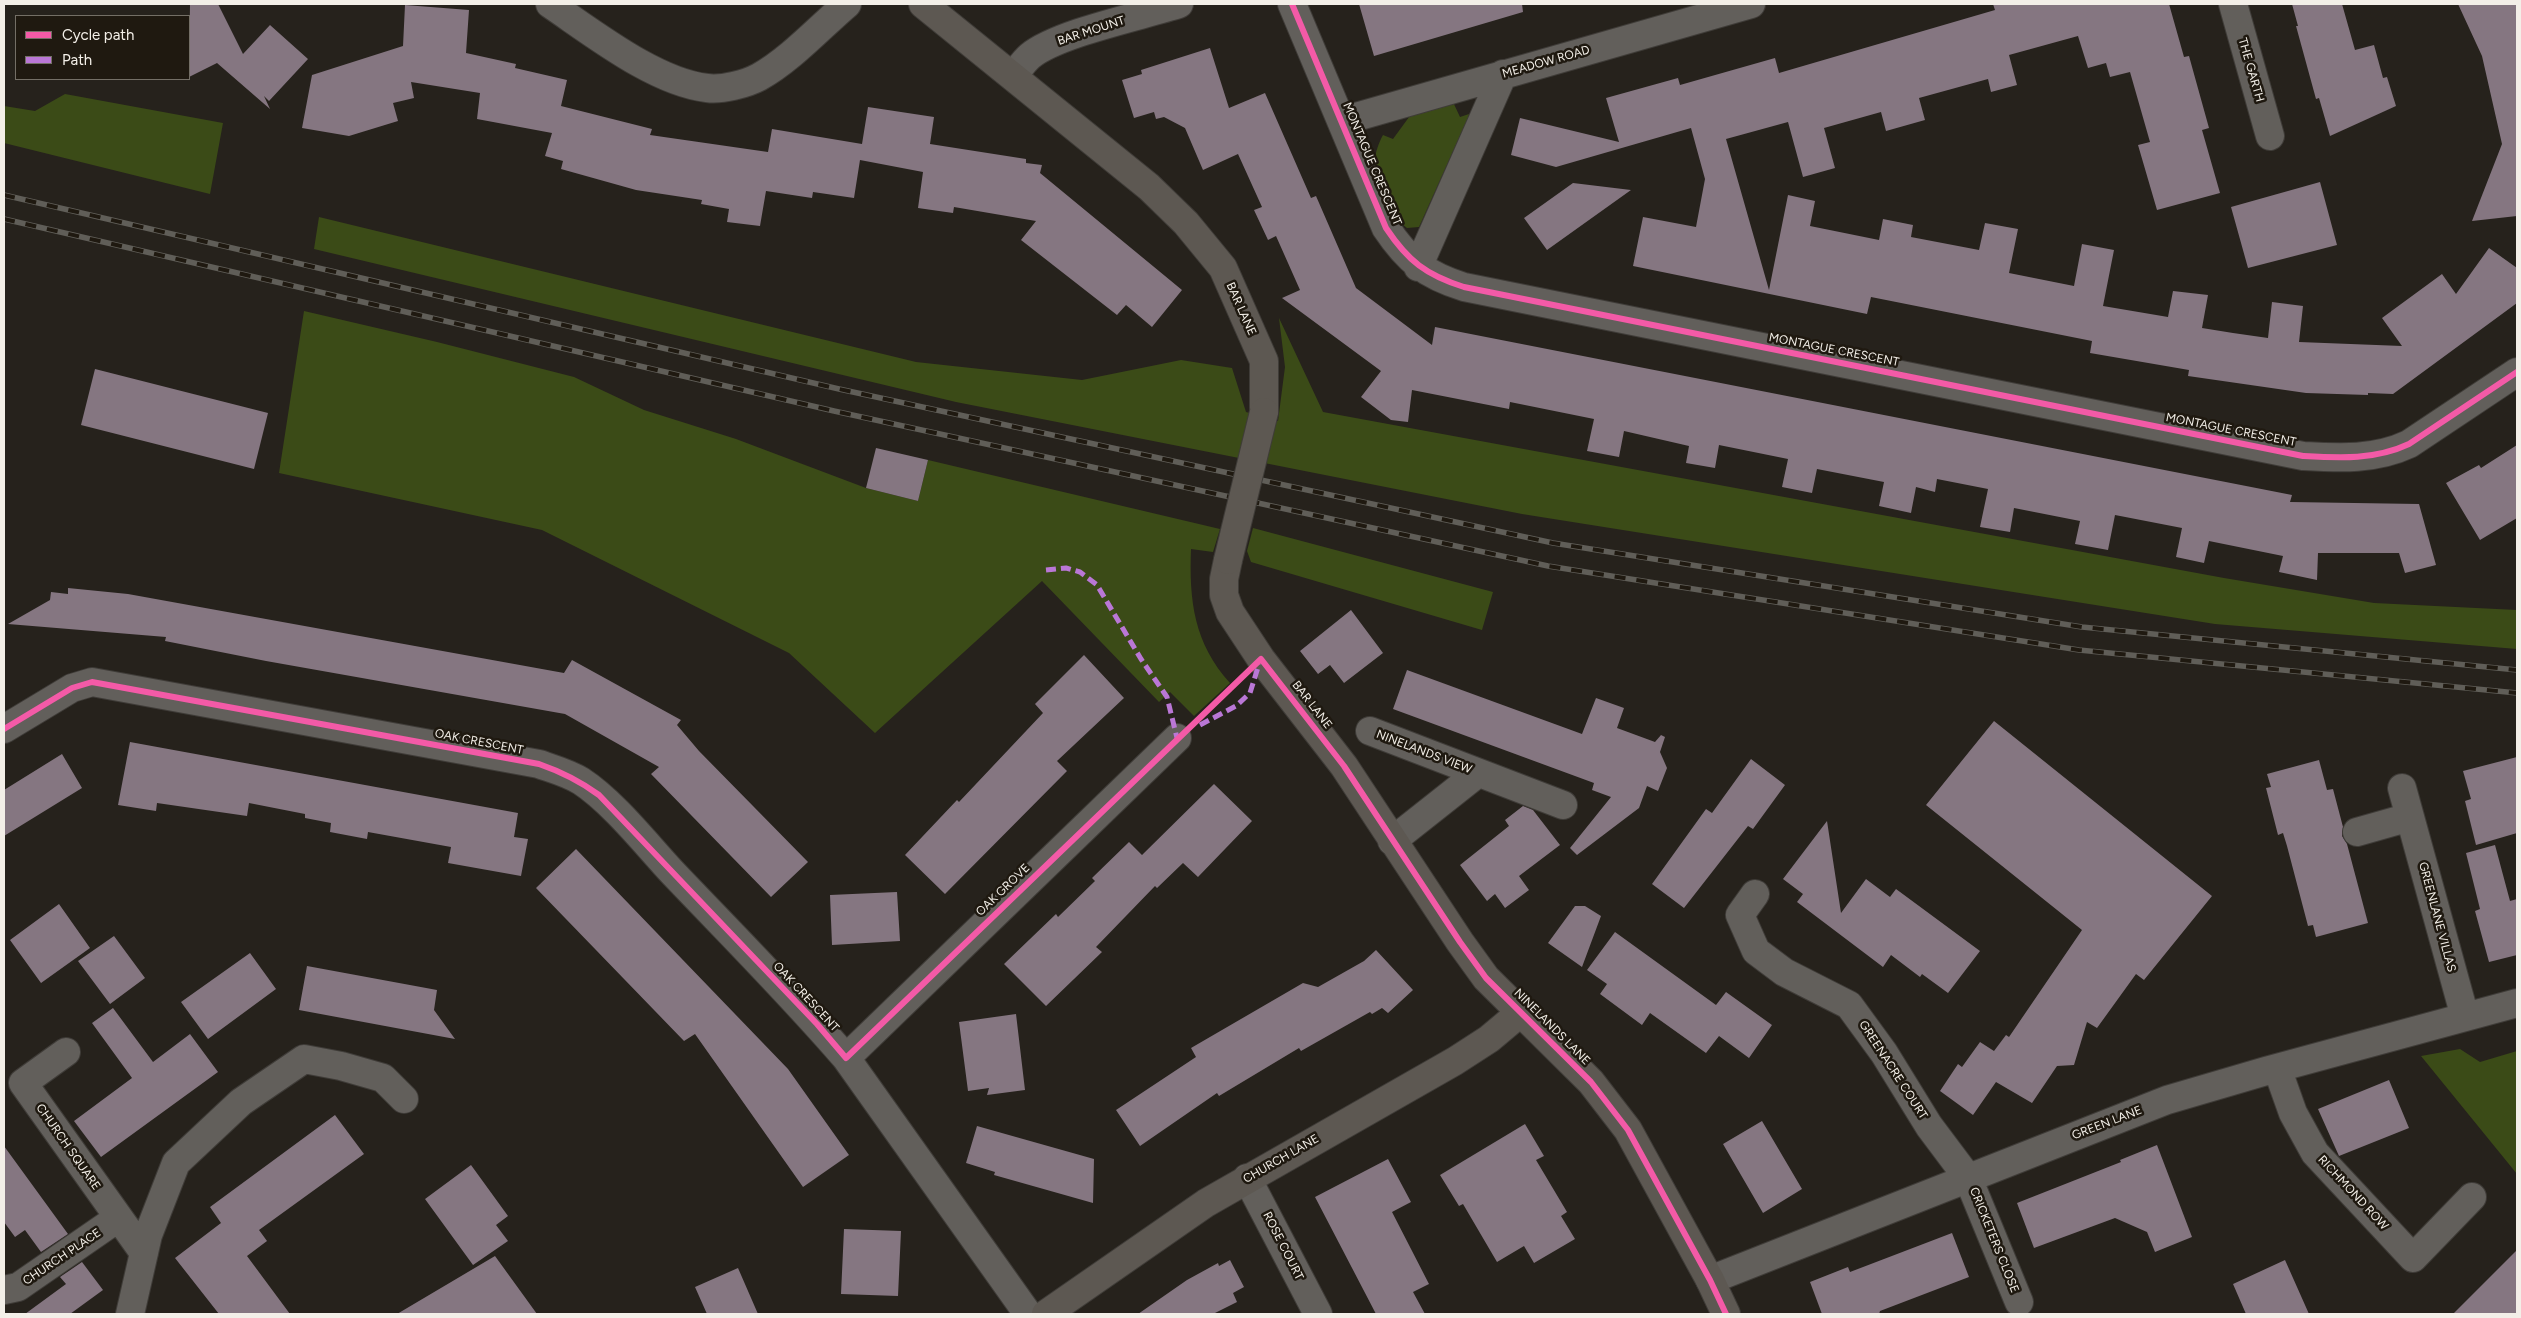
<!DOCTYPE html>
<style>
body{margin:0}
#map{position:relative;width:2521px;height:1318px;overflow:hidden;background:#26221c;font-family:Figtree,sans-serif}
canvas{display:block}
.frame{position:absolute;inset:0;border:5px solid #f3efe8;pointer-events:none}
.legend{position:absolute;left:15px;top:15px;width:175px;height:65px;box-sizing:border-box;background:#1f1910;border:1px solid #746f66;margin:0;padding:6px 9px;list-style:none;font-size:15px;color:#f3efe8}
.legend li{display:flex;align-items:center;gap:10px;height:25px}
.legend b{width:25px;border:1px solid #746f66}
</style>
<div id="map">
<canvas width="2521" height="1318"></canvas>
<div class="frame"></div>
<ul class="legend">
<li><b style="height:6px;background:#f35aa7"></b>Cycle path</li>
<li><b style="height:6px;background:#ba77d6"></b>Path</li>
</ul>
</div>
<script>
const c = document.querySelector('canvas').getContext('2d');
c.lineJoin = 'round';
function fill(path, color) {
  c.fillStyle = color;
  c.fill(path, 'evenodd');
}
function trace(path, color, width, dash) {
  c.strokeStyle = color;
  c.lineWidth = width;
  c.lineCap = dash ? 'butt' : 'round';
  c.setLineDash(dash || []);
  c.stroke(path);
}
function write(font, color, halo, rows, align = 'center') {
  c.font = font + ' Figtree,sans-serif';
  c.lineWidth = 5;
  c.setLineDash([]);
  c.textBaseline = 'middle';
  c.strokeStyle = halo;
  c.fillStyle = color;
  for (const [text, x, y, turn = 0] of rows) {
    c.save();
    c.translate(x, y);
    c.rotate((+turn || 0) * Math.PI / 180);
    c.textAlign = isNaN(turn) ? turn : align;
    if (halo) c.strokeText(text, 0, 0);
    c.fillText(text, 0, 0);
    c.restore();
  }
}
const green = new Path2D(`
 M 65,94 L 223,123 L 210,194 L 4,143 L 4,106 L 35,111 Z
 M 1453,102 L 1460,117 L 1469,114 L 1468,118 L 1419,227 L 1407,228 C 1392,217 1376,180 1375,161 C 1375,153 1379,142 1383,135 L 1393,139 L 1412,113 Z
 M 319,217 L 916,362 L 1082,380 L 1181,360 L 1232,368 L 1246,412 L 1278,421 L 1285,367 L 1279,318 L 1323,412 L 2224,578 L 2374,603 L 2517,610 L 2517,649 L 2215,624 L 1522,514 L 956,402 L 314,249 Z
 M 304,311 L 437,342 L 574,377 L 644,410 L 736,439 L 866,488 L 918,501 L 928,460 L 1220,529 L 1213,552 L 1191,549 C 1189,601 1194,643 1230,683 L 1194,716 L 1170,692 L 1159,702 L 1042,581 L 875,733 L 789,653 L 542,530 L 279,473 Z
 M 1253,528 L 1493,592 L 1482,630 L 1251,562 L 1247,551 Z
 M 2460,1049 L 2480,1062 L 2517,1051 L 2517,1174 L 2421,1056 Z`);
const building = new Path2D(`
 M 190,4 L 218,4 L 243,54 L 270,25 L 308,59 L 269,101 L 264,96 L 270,109 L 217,63 L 189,77 Z
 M 1359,4 L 1522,4 L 1523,12 L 1374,56 Z
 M 1993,4 L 2169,4 L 2184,57 L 2189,56 L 2209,128 L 2202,130 L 2220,193 L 2157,210 L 2138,145 L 2150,142 L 2130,72 L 2110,77 L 2106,63 L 2088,68 L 2078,36 L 2009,55 L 2017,85 L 1991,92 L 1988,79 L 1919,98 L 1925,120 L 1886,131 L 1881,112 L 1824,128 L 1835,168 L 1803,177 L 1788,122 L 1726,139 L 1769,290 L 1788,195 L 1815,201 L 1810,226 L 1879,240 L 1883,219 L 1913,225 L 1911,237 L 1979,250 L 1985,223 L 2018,229 L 2009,273 L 2074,286 L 2082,244 L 2114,250 L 2103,306 L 2168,317 L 2173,291 L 2208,295 L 2202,328 L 2233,333 L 2268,338 L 2272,302 L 2303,306 L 2299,342 L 2402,346 L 2382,318 L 2442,274 L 2456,294 L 2489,248 L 2517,268 L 2517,303 L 2393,394 L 2368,393 L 2368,395 L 2306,393 L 2188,376 L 2189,370 L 2090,353 L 2092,341 L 1871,297 L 1867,314 L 1633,266 L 1643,217 L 1696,227 L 1705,179 L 1691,128 L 1556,167 L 1511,155 L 1520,118 L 1619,142 L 1606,98 L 1678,78 L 1680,85 L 1775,58 L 1779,73 L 1995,10 Z
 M 2292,4 L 2342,4 L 2355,50 L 2374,45 L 2383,78 L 2387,77 L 2396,106 L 2330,136 L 2319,98 L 2316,99 L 2296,26 L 2298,26 Z
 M 2458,4 L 2517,4 L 2517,216 L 2472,221 L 2502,144 L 2482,56 Z
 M 405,5 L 469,10 L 466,53 L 516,64 L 515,68 L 567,80 L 561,106 L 652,129 L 650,135 L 768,152 L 772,129 L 862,144 L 868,107 L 934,117 L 930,144 L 1026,159 L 1026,163 L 1042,165 L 1040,173 L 1182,290 L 1152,327 L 1126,305 L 1117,315 L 1021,240 L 1036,221 L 954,207 L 953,213 L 918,208 L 923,172 L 860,160 L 854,198 L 813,192 L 812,198 L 766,191 L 760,226 L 727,222 L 729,209 L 701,204 L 702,200 L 636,190 L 561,169 L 563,161 L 545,156 L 552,133 L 477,119 L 480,93 L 411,82 L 414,98 L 393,103 L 398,121 L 349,136 L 302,128 L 312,75 L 403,46 Z
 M 1210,48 L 1229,108 L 1265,93 L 1311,198 L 1316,196 L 1356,288 L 1432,345 L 1435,327 L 2292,495 L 2290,502 L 2419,504 L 2436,565 L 2405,573 L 2399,553 L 2318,553 L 2317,580 L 2279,572 L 2283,556 L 2209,541 L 2204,563 L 2176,557 L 2182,528 L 2115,515 L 2108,550 L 2075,544 L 2080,521 L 2014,508 L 2010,532 L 1980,527 L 1988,489 L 1937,479 L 1935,492 L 1916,487 L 1911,513 L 1879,506 L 1884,482 L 1817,469 L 1812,493 L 1782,487 L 1788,459 L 1719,445 L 1715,468 L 1686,463 L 1689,446 L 1624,431 L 1619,457 L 1587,451 L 1594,419 L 1510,402 L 1509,409 L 1412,390 L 1408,422 L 1391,420 L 1361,397 L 1381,371 L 1282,298 L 1300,290 L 1276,236 L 1268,240 L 1254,210 L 1262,207 L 1238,154 L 1203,170 L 1185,128 L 1164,117 L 1156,119 L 1154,112 L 1134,118 L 1122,80 L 1142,74 L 1141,70 Z
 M 2320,182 L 2337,245 L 2248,268 L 2231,207 Z
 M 1573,183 L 1631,190 L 1547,250 L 1524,218 Z
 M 95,369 L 268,413 L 254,469 L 81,425 Z
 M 2517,445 L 2517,518 L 2480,540 L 2446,483 L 2479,465 L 2481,468 Z
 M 876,448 L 928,460 L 918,501 L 866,488 Z
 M 68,588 L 128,594 L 564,673 L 572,660 L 681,720 L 677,725 L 699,751 L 808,862 L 771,897 L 651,774 L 659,767 L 565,714 L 266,661 L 165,641 L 166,637 L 8,624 L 50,600 L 51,592 L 68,594 Z
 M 1351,610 L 1383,653 L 1344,683 L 1330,665 L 1318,674 L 1300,651 Z
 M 1084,655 L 1124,698 L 1057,761 L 1067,771 L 945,894 L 905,855 L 957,800 L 959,802 L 1043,713 L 1035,704 Z
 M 1407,670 L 1582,734 L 1596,698 L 1624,708 L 1617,728 L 1655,742 L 1661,735 L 1665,737 L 1660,752 L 1667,768 L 1658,791 L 1647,786 L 1639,808 L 1577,855 L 1570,848 L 1611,797 L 1592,790 L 1594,783 L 1393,709 Z
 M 1994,721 L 2212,896 L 2144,980 L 2136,974 L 2097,1028 L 2087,1022 L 2074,1065 L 2057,1066 L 2032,1103 L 1996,1082 L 1973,1115 L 1940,1091 L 1958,1064 L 1962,1067 L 1980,1042 L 1994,1051 L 2006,1035 L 2009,1037 L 2082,930 L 1926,805 Z
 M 130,742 L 518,813 L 514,837 L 528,839 L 521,876 L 448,863 L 451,847 L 368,832 L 367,839 L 330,832 L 331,823 L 305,818 L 305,814 L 249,803 L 247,816 L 157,803 L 156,811 L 118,805 Z
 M 62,754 L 82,788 L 4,836 L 4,790 Z
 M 2517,757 L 2517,833 L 2476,845 L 2465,801 L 2471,799 L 2463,771 Z
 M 1751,759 L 1785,785 L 1753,829 L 1748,826 L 1684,908 L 1652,884 L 1706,809 L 1712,813 Z
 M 2319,760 L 2327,790 L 2333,789 L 2343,827 L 2342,836 L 2347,844 L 2368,923 L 2316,937 L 2313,925 L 2308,926 L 2287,846 L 2283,833 L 2278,835 L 2266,788 L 2271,787 L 2267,774 Z
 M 1214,784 L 1252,821 L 1198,877 L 1183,863 L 1157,888 L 1155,886 L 1096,947 L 1102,952 L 1046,1006 L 1004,964 L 1056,914 L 1058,917 L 1095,881 L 1092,878 L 1129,842 L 1142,855 Z
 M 1523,806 L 1533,810 L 1560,845 L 1519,876 L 1529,890 L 1505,908 L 1495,894 L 1487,901 L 1460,865 L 1509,826 L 1505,820 Z
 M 1827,821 L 1841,913 L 1866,879 L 1890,897 L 1896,889 L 1980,951 L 1948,993 L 1922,974 L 1920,977 L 1891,955 L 1883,967 L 1797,902 L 1803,894 L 1783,879 Z
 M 2495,845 L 2510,901 L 2517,899 L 2517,955 L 2489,962 L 2475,911 L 2480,909 L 2466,853 Z
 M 576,849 L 788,1069 L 849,1155 L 803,1187 L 695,1034 L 684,1041 L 536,888 Z
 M 897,892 L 900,941 L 832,945 L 830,895 Z
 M 59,904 L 90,948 L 41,983 L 10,940 Z
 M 1575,906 L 1585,906 L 1601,916 L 1582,967 L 1548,943 Z
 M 1615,932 L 1716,1005 L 1726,992 L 1772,1025 L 1749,1058 L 1719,1036 L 1706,1053 L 1650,1013 L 1642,1025 L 1600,994 L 1607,984 L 1587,970 Z
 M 114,936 L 145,978 L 110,1004 L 78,961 Z
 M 1376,950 L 1413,990 L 1388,1013 L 1382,1008 L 1372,1014 L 1370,1012 L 1301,1051 L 1299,1048 L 1219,1096 L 1217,1093 L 1140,1146 L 1116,1110 L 1196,1057 L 1191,1048 L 1303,983 L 1318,987 L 1364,961 Z
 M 250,953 L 276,989 L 208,1039 L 181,1002 Z
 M 307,966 L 437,990 L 434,1010 L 455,1039 L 299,1010 Z
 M 113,1008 L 153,1062 L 190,1034 L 218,1072 L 101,1157 L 74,1121 L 132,1078 L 92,1023 Z
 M 1016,1014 L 1025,1090 L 987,1095 L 989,1088 L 968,1091 L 959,1022 Z
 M 2389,1080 L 2409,1128 L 2339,1156 L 2318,1109 Z
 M 335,1115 L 364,1154 L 259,1230 L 267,1241 L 247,1256 L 290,1314 L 219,1314 L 175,1258 L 221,1223 L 210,1207 Z
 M 1762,1121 L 1802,1189 L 1763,1213 L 1723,1144 Z
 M 1525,1124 L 1544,1156 L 1536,1160 L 1567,1212 L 1561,1216 L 1575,1239 L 1534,1263 L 1524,1246 L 1497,1262 L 1463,1204 L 1459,1206 L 1440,1175 Z
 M 977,1126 L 1094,1159 L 1093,1203 L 994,1175 L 995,1172 L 966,1163 Z
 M 2157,1145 L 2192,1237 L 2155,1252 L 2147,1232 L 2115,1218 L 2034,1248 L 2017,1203 L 2121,1162 L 2120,1160 Z
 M 4,1146 L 68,1234 L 41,1252 L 25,1230 L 15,1237 L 4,1222 Z
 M 1388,1159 L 1411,1202 L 1392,1212 L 1429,1284 L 1413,1292 L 1425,1314 L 1376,1314 L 1315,1197 Z
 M 471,1165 L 508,1216 L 496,1225 L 508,1241 L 473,1265 L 425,1199 Z
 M 844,1229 L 901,1231 L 898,1296 L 841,1294 Z
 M 1952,1233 L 1969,1277 L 1880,1311 L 1879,1314 L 1822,1314 L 1810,1282 L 1848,1267 L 1850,1272 Z
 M 2517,1250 L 2517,1314 L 2453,1314 Z
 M 495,1256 L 537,1314 L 397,1314 Z
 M 1230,1260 L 1244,1287 L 1233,1293 L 1237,1302 L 1213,1314 L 1138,1314 L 1187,1280 L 1218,1263 L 1219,1266 Z
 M 2285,1260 L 2309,1314 L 2246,1314 L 2233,1284 Z
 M 82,1262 L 103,1290 L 70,1314 L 25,1314 L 66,1284 L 60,1277 Z
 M 738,1268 L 758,1314 L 707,1314 L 695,1287 Z`);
const street = new Path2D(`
 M 550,4 C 593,33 655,82 707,88 C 722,90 746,84 759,77 C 790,60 820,27 847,4
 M 1292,4 L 1386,228 C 1408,261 1426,275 1464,287 L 2303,456 C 2340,458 2375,460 2409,444 L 2517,372
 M 2233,4 L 2270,136
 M 1013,76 C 1018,70 1024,61 1030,56 C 1058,33 1142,16 1179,4
 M 1342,121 L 1751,4
 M 1418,267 L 1503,74
 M 4,729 L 72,688 L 92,682 L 539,764 C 553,769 568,773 581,781 C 613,802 646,844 672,872 C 731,934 791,994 846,1058 L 1028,1314
 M 1370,731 L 1563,805
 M 2402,788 L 2465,1017
 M 2357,832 L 2410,817
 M 1392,841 L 1478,773
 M 1755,894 L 1740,915 L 1756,951 L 1784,972 L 1849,1005 L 1884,1053 L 1929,1126 L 1968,1178 L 2019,1302
 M 66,1052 L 23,1083 L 144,1253
 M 846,1058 L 1177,738
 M 2277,1068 L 2293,1113 L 2315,1153 L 2413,1258 L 2472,1197
 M 1247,1178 L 1318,1314
 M 1710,1280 L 2167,1100 L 2266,1071 L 2517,1003
 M 4,1290 L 18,1287 L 118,1218
 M 130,1314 L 148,1235 L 176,1163 L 241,1102 L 304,1059 L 341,1066 L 383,1078 L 404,1099`);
const secondary = new Path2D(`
 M 923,4 L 1149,187 L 1186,223 L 1223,268 L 1264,361 L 1264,412
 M 1228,560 L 1224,579 L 1224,595 L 1230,612 L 1261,659 L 1344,766 L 1460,942 L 1486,978 L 1591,1082 L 1628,1130 L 1710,1280 L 1726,1314
 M 1046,1314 L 1206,1203 L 1455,1061 L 1489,1039 L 1520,1013`);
const rail = new Path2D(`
 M 4,195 L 839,389 L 1553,543 L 2082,627 L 2517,670
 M 4,219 L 834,411 L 1548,566 L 2079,650 L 2517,693`);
const secondaryBridge = new Path2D(`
 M 1228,560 L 1264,412`);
const quiet = new Path2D(`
 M 1046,570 L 1066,568 L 1080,572 L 1097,585 L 1141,659 L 1167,697 L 1177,738 L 1180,736
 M 1200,725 L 1236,706 L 1250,693 L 1259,664`);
const cycleway = new Path2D(`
 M 1292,4 L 1386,228 C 1408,261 1426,275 1464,287 L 2303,456 C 2340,458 2375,460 2409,444 L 2517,372
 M 4,729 L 72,688 L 92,682 L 539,764 C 562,772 580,781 599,795 L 817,1024 L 846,1058 L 1261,659 L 1344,766 L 1460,942 L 1486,978 L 1591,1082 L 1628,1130 L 1710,1280 L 1726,1314`);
const streetNames = [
 ["BAR MOUNT",1091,31,-18],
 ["MEADOW ROAD",1546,62,-16],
 ["THE GARTH",2251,70,74],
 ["MONTAGUE CRESCENT",1372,164,67],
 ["BAR LANE",1241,309,66],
 ["MONTAGUE CRESCENT",1834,350,11],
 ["MONTAGUE CRESCENT",2231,430,11],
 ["BAR LANE",1312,705,52],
 ["OAK CRESCENT",479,742,11],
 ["NINELANDS VIEW",1424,752,21],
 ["OAK GROVE",1003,890,-44],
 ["GREENLANE VILLAS",2437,917,75],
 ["OAK CRESCENT",806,997,47],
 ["NINELANDS LANE",1552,1027,45],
 ["GREENACRE COURT",1893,1070,57],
 ["GREEN LANE",2107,1123,-21],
 ["CHURCH SQUARE",68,1147,55],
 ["CHURCH LANE",1281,1159,-30],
 ["RICHMOND ROW",2353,1193,47],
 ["CRICKETERS CLOSE",1994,1240,68],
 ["ROSE COURT",1283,1246,63],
 ["CHURCH PLACE",62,1257,-34]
];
fill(green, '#3b4b17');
fill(building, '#857681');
trace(street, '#3f3c38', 30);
trace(secondary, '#3f3c38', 30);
trace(street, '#625f5b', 28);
trace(secondary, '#5d5852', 28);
trace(rail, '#605e58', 5.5);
trace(rail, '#1f1910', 4, [11]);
trace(secondaryBridge, '#3f3c38', 30, []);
trace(secondaryBridge, '#5d5852', 28);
trace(quiet, '#ba77d6', 5, [10, 5]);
trace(cycleway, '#f35aa7', 6);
write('12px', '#f3efe8', '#1f1910', streetNames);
</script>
